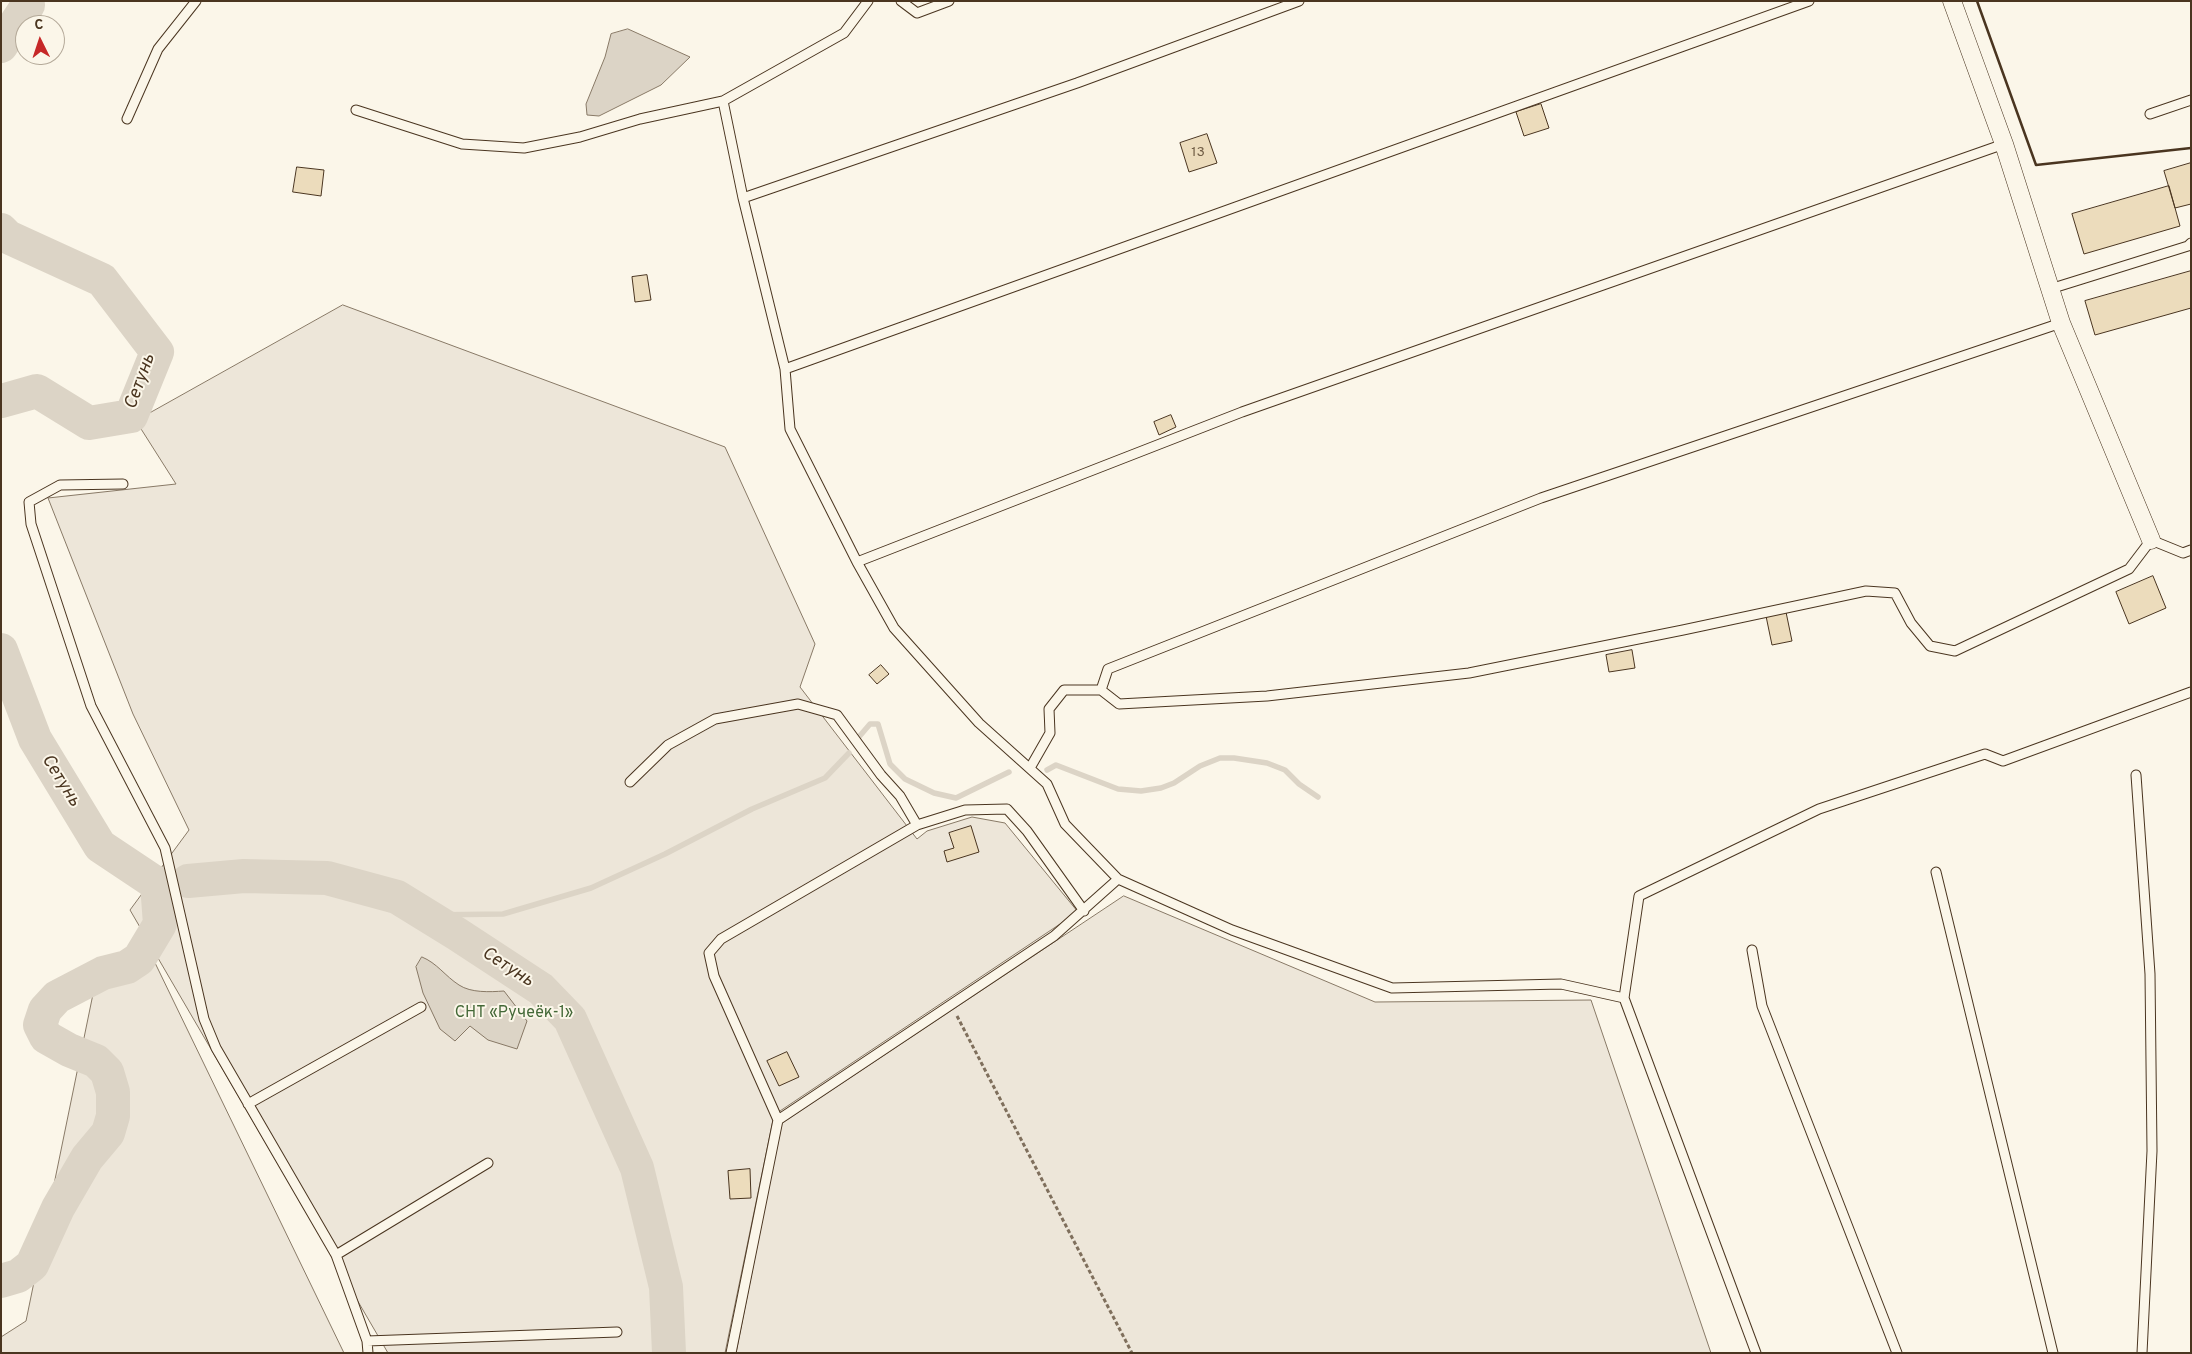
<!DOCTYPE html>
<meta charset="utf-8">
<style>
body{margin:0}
#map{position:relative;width:2192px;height:1354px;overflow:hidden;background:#fbf6e9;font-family:Overpass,sans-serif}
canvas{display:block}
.frame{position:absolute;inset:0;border:2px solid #4a3520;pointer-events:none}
.north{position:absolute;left:15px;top:15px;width:50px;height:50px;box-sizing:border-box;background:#fbf6e9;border:1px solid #b4a999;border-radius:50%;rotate:356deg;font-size:14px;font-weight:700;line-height:20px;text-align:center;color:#4a3520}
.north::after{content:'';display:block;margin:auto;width:18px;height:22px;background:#c62828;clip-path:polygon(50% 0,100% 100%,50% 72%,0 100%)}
</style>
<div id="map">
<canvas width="2192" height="1354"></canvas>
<div class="frame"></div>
<div class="north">С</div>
</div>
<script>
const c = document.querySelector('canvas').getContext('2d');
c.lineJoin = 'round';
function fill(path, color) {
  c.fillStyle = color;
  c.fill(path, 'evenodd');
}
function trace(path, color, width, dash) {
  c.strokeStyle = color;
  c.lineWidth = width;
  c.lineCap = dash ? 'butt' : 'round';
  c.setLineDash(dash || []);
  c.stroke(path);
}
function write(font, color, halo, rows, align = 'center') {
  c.font = font + ' Overpass,sans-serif';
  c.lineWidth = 4;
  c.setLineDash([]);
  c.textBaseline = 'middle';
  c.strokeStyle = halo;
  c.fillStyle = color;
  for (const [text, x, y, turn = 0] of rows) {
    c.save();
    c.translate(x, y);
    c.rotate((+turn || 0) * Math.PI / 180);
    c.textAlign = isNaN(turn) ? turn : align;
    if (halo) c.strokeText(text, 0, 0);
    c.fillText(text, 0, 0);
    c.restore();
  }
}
const green = new Path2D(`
 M 343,305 L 725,447 L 815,644 L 800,687 L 917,839 L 927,831 L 972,817 L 1005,823 L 1078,912 L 774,1115 L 725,1353 L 388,1353 L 130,910 L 189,830 L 133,714 L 48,498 L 176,484 L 136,421 Z
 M 1124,896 L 1375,1002 L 1591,1000 L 1711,1353 L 736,1353 L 781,1124 Z
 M 142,936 L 344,1353 L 1,1353 L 1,1337 L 26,1321 L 93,994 Z`);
const water = new Path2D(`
 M 628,29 L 690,57 L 661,85 L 599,116 L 587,115 L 586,104 L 605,57 L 611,34 Z
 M 422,957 C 437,963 445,976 459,985 C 471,993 490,992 504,991 L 527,1021 L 517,1049 L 488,1040 L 470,1026 L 455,1041 L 440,1029 L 423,993 L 416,967 Z`);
const stream = new Path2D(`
 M 858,738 L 870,724 L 878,724 L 890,764 L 905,779 L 934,793 L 956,798 L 1009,772
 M 1047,770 L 1056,765 L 1118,789 L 1141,791 L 1161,788 L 1174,783 L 1200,766 L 1220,758 L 1234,758 L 1267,763 L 1285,770 L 1299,784 L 1318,797
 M 427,915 L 503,914 L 591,888 L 665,854 L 752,809 L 825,778 L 849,753`);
const river = new Path2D(`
 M 1,46 L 28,5 L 27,1
 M 1,230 L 8,237 L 102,280 L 157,352 L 131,416 L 89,423 L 37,391 L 1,401
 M 1,650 L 35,739 L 100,846 L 157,884 L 160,924 L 139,959 L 127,967 L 103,973 L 57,997 L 45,1010 L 40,1025 L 46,1037 L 69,1050 L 96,1061 L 107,1072 L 113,1092 L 113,1116 L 108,1133 L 87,1158 L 58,1208 L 32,1265 L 18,1276 L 1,1281
 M 188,881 L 244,876 L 327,878 L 397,897 L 457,934 L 541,989 L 570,1019 L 637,1168 L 666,1287 L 669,1353`);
const building = new Path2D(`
 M 1541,104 L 1549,128 L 1524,136 L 1516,112 Z
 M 1207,134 L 1217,163 L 1189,172 L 1180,143 Z
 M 2191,163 L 2191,204 L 2175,208 L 2164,171 Z
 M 297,167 L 324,170 L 321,196 L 293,192 Z
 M 2169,186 L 2180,226 L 2084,254 L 2072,214 Z
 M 2191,271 L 2191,308 L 2095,335 L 2085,301 Z
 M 647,275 L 651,300 L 635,302 L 632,277 Z
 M 1171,415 L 1176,427 L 1159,435 L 1154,422 Z
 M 2153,576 L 2166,608 L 2129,624 L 2116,592 Z
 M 1786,612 L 1792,641 L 1772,645 L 1766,616 Z
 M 1632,650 L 1635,668 L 1609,672 L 1606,655 Z
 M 881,665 L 889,674 L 877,684 L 869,675 Z
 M 971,826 L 979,852 L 947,862 L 944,851 L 954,848 L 949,833 Z
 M 787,1052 L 799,1077 L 779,1086 L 767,1061 Z
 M 750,1169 L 751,1198 L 730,1199 L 728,1171 Z`);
const path = new Path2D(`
 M 957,1016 L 1132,1353`);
const lane = new Path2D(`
 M 901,1 L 917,13 L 949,1
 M 723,101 L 743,198 L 785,369 L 790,429 L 857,562 L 894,628 L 979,723 L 1047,784 L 1065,824 L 1118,879 L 1232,930 L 1392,988 L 1561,984 L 1624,998
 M 356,110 L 462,144 L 524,148 L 580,137 L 640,119 L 723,101 L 844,33 L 868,1
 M 2150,114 L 2191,100
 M 127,119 L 158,49 L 196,1
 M 743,198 L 1077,83 L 1299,1
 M 2050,289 L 2188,246 L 2191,243
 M 2061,323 L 1541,498 L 1108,669 L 1101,690 L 1119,704 L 1267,696 L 1469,673 L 1683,630 L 1866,591 L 1895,593 L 1911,623 L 1930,646 L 1955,651 L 2129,569 L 2151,540 L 2183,553 L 2191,550
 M 785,369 L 1809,1
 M 123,484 L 60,485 L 29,502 L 31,524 L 91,706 L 165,848 L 204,1019 L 216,1048 L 336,1255 L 367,1341 L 368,1353
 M 857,562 L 1242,412 L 2004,144
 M 1030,768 L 1050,733 L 1049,709 L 1064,690 L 1101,690
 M 2136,775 L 2150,974 L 2152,1151 L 2142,1353
 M 630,782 L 668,745 L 715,719 L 798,704 L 837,715 L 881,775 L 900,796 L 917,825
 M 1936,872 L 2053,1353
 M 1752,950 L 1762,1006 L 1897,1353
 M 248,1104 L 421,1007
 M 778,1120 L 714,976 L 709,953 L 721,939 L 917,825 L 965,810 L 1007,809 L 1027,831 L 1084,911
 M 336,1255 L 488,1163
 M 367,1341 L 617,1332
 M 731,1353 L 778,1120 L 1054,936 L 1118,879
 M 1756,1353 L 1624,998 L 1639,896 L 1819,809 L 1985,754 L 2003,761 L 2191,692`);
const street = new Path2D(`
 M 1952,1 L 2004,144 L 2061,323 L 2151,540`);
const wall = new Path2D(`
 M 1977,1 L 2036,165 L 2191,148`);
const numberNames = [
 ["13",1198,153]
];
const parkNames = [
 ["СНТ «Ручеёк-1»",514,1014]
];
const waterNames = [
 ["Сетунь",141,382,-70],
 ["Сетунь",60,781,58],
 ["Сетунь",507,968,33]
];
fill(green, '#ede6d9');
trace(green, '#887966', 1);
fill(water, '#dcd4c6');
trace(water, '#887966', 1);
trace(stream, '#dcd4c6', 5.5);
trace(river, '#dcd4c6', 34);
fill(building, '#ecdcbc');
trace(building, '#4a3520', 1);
trace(lane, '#4a3520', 11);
trace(street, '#4a3520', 19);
trace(path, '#7f6f5c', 3, [4, 2.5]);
trace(lane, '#fbf6e9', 9);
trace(street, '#fbf6e9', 18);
trace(wall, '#4a3520', 2.5);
write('14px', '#725f47', null, numberNames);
write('16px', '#436837', '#fbf6e9', parkNames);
write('italic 18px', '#4a3520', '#fbf6e9', waterNames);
</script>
